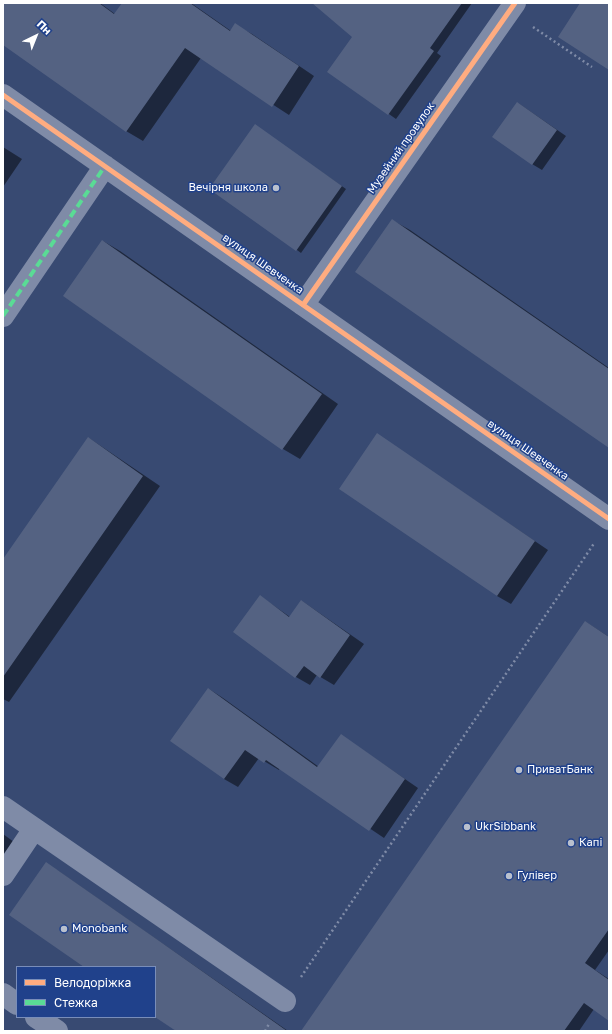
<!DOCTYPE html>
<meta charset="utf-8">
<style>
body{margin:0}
#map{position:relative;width:612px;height:1034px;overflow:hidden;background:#384a72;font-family:"Golos Text",sans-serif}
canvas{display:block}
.frame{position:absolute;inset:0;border:4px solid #fff;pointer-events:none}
.legend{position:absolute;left:16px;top:966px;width:140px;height:52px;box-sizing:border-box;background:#20418b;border:1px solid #798db9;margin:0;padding:5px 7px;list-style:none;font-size:12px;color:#fff}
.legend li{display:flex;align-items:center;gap:8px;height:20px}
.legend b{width:20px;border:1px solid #798db9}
.north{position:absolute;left:16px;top:16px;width:40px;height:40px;-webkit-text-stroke:3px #20418b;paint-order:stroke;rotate:43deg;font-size:11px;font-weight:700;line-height:16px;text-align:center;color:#fff}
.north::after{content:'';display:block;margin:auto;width:14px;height:18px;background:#fff;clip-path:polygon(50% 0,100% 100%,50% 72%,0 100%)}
</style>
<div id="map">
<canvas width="612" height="1034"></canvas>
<div class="frame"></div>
<ul class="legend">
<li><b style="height:5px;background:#ffac80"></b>Велодоріжка</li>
<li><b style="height:5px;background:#5adb95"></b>Стежка</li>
</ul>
<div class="north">Пн</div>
</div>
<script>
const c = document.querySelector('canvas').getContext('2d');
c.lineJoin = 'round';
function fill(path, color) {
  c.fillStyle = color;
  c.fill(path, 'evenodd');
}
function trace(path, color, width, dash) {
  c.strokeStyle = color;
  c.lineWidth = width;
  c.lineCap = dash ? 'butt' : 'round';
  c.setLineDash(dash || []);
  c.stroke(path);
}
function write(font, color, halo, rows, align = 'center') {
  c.font = font + ' "Golos Text",sans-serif';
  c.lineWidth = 3;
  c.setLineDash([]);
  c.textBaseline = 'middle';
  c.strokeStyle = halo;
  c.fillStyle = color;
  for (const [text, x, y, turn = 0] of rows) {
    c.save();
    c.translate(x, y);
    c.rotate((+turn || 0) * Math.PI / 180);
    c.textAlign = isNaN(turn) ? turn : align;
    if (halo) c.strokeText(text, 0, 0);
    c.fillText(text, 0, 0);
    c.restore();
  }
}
const shadow = new Path2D(`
 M 3,3 L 100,3 L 115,14 L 123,3 L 191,3 L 231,31 L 235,25 L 252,34 L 314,76 L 289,115 L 201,58 L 143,141 L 126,131 L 3,44 Z
 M 314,3 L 472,3 L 437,53 L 441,56 L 396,119 L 329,72 L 354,37 Z
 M 518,103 L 566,136 L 542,170 L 532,164 Z
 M 260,129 L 346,189 L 301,253 L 297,250 Z
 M 3,147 L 22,159 L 3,187 Z
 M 392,220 L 410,230 L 609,368 L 609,447 Z
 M 103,241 L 120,251 L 338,404 L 300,459 L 283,449 L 64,296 Z
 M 377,434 L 548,550 L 511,604 L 497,596 Z
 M 89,438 L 160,486 L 9,702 L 3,699 L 3,561 Z
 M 260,596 L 290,617 L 302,601 L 364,644 L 334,685 L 317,675 L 310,685 L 296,677 Z
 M 586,622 L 609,637 L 609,950 L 595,970 L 609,979 L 609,1020 L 594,1009 L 579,1031 L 302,1031 Z
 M 209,689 L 223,698 L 319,767 L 341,735 L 418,788 L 384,838 L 280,768 L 279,770 L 259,758 L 238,787 L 224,779 Z
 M 3,834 L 14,842 L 3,857 Z
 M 57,870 L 288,1031 L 177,1031 L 155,1015 L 155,967 L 86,967 Z`);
const building = new Path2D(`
 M 3,3 L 99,3 L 114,14 L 122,3 L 190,3 L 230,31 L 235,23 L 299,66 L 272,107 L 185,48 L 126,132 L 3,45 Z
 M 312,3 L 462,3 L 430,48 L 434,51 L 388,115 L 327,72 L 352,37 Z
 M 580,3 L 609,3 L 609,70 L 558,37 Z
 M 517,102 L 557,130 L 532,165 L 492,137 Z
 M 255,124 L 342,186 L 296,251 L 209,189 Z
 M 392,219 L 609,369 L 609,448 L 355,272 Z
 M 102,240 L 322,394 L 282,450 L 63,296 Z
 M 377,433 L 535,541 L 497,596 L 339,489 Z
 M 88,437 L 143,476 L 3,677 L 3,559 Z
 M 260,595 L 289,617 L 301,600 L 350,635 L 320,678 L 304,666 L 295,678 L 233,632 Z
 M 585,621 L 609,637 L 609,929 L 585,963 L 609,980 L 609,1021 L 584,1003 L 564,1031 L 301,1031 Z
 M 208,688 L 317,767 L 341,734 L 405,779 L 369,831 L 266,760 L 264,763 L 245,750 L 224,779 L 170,741 Z
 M 46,862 L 155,938 L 287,1031 L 176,1031 L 155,1017 L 155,967 L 84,967 L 9,915 Z`);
const path = new Path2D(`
 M 533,27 L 592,67
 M 301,977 L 595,542
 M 265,1031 L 269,1024`);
const minor = new Path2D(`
 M 3,95 L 609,519
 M 303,305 L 515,3
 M 3,316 L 105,166
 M 3,807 L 285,1001
 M 3,875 L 34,829
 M 3,994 L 17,1004
 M 36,1017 L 57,1031`);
const quiet = new Path2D(`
 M 3,316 L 105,166`);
const cycleway = new Path2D(`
 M 3,95 L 609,519
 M 303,305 L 515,3`);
const markers = [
 [276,188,4,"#b9c0ce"],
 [519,770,4,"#b9c0ce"],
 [467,827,4,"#b9c0ce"],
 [571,843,4,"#b9c0ce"],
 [509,876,4,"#b9c0ce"],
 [64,929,4,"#b9c0ce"]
];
const streetNames = [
 ["Музейний провулок",401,148,-55],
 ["вулиця Шевченка",263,264,35],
 ["вулиця Шевченка",528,450,35]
];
const poiNames = [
 ["Вечірня школа",268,188,"right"],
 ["ПриватБанк",527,770],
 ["UkrSibbank",475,827],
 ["Капі",579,843],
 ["Гулівер",517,876],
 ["Monobank",72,929]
];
fill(shadow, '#0007');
fill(building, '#546282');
trace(path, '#7f8ba7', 2.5, [2, 3]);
trace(minor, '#7f8ba7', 22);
trace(quiet, '#5adb95', 4, [8, 4]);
trace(cycleway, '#ffac80', 5);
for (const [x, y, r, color] of markers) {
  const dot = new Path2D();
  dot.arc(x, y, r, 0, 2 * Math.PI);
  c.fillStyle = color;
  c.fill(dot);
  trace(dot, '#20418b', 1.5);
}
write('11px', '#fff', '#20418b', streetNames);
write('11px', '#fff', '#20418b', poiNames, 'left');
</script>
